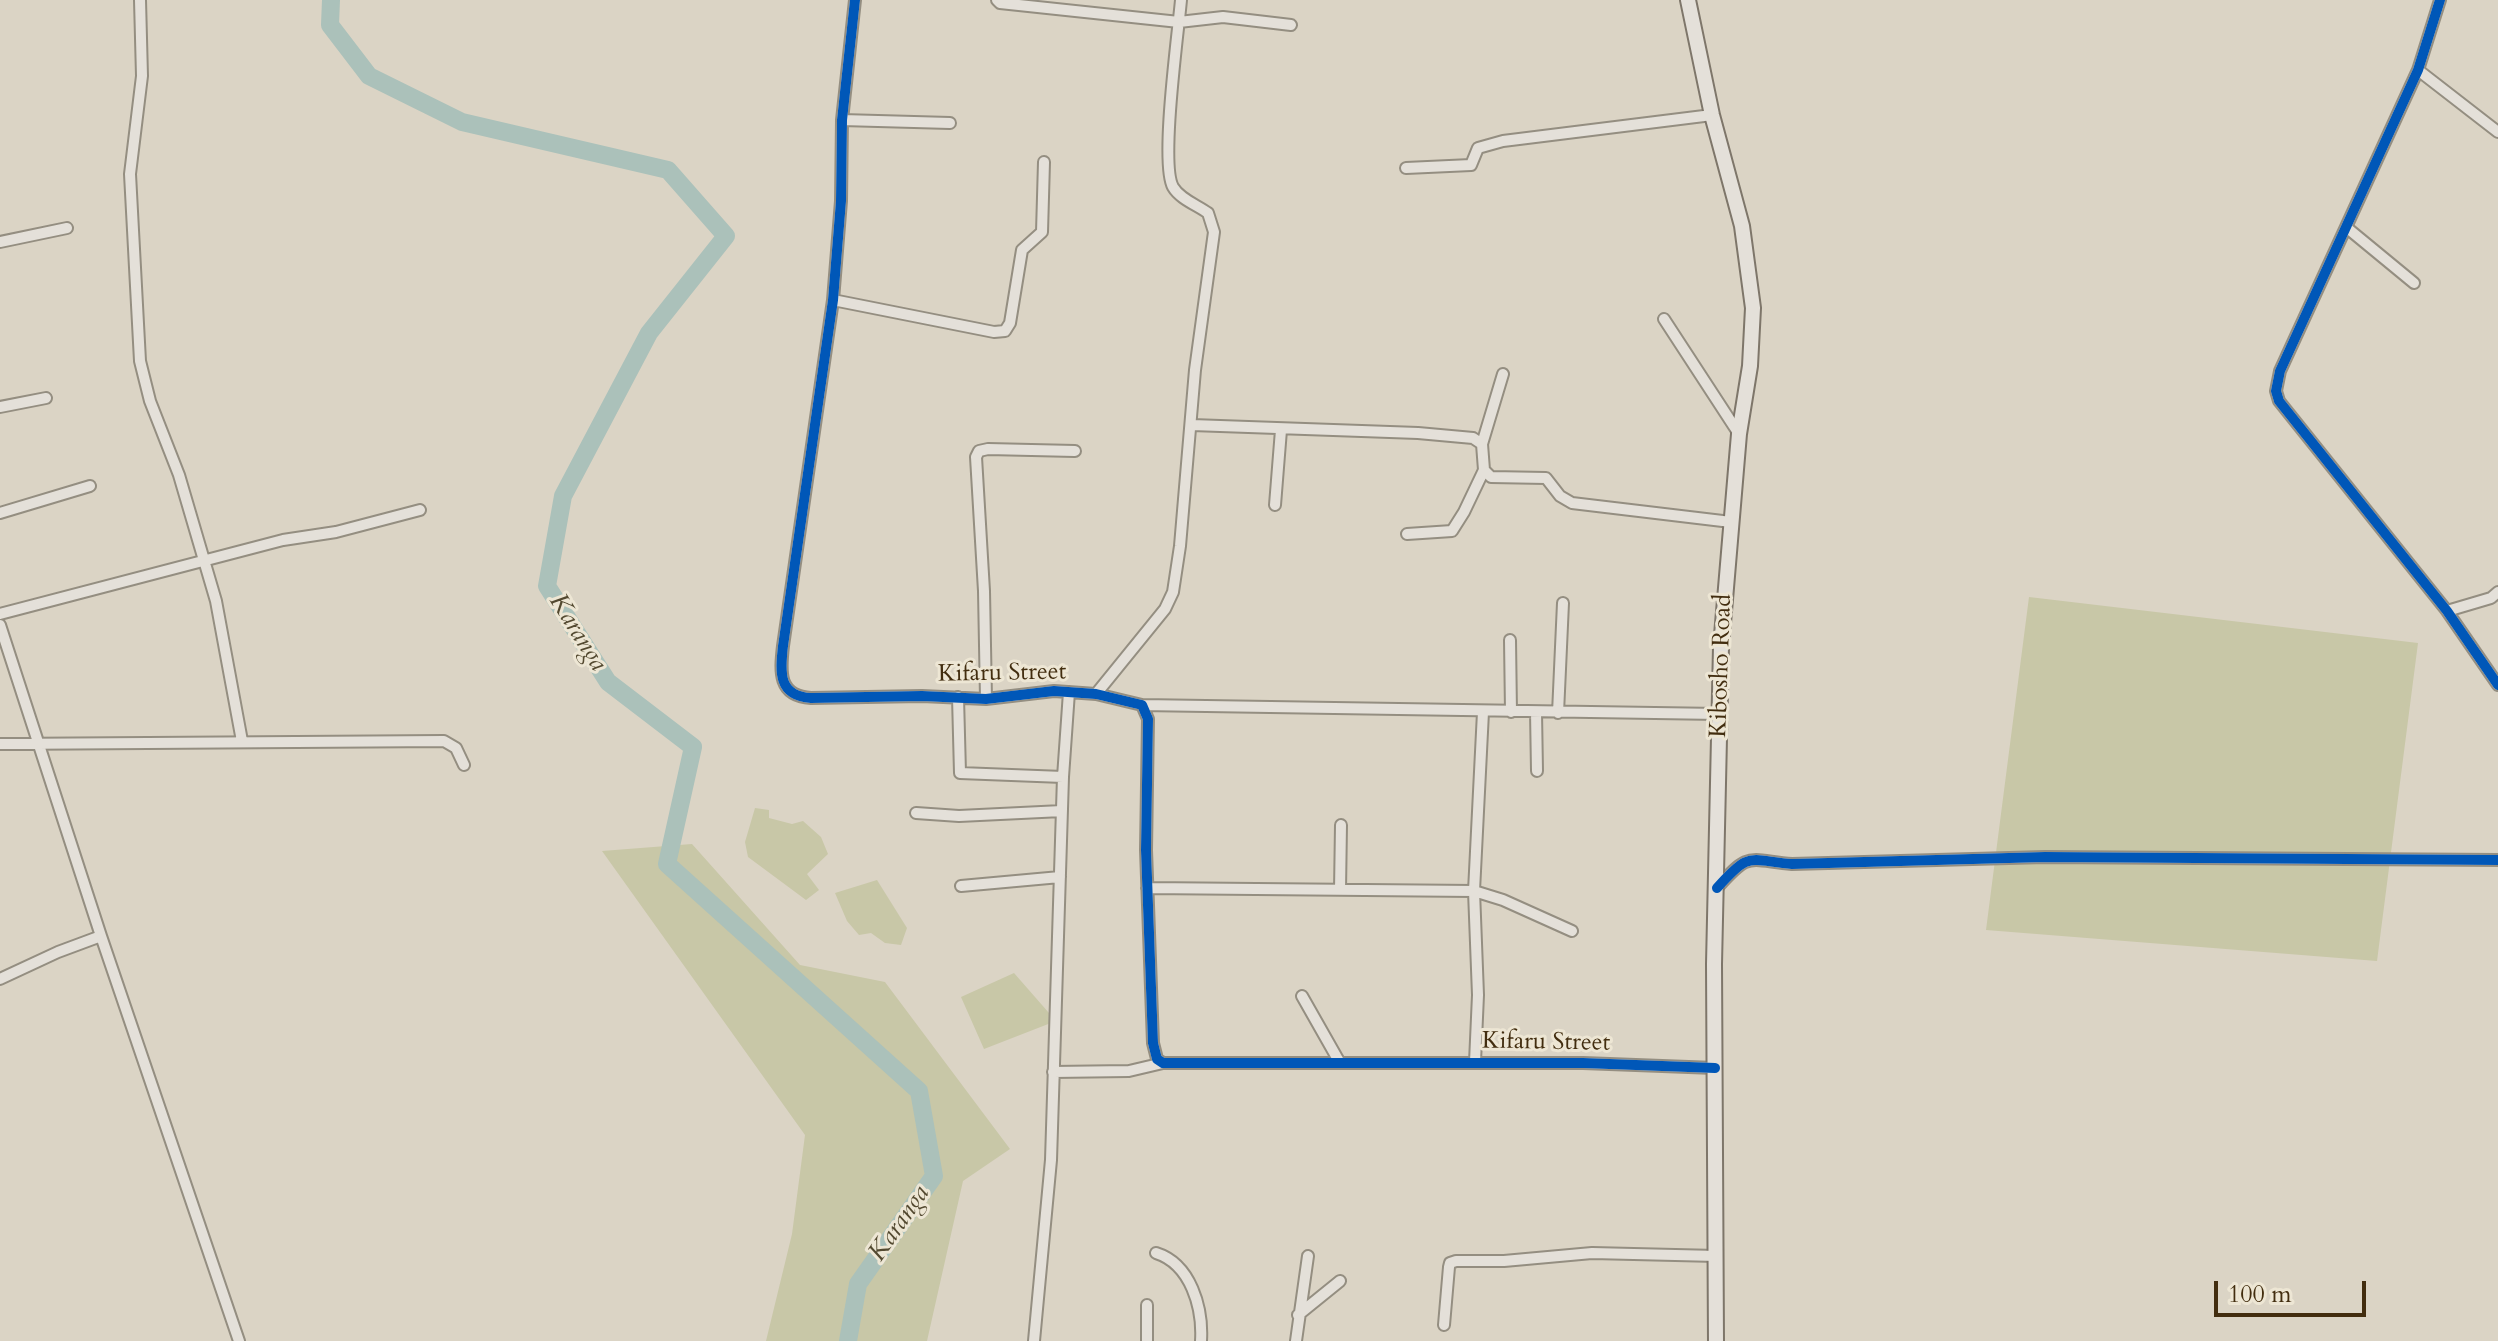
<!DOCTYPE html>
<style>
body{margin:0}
#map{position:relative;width:2498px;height:1341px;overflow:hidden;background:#dbd4c5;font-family:Cardo,serif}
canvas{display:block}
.scale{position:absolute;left:2214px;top:1281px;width:152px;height:36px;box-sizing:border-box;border:4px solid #422d0f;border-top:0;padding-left:10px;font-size:24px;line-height:28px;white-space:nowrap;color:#422d0f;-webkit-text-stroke:6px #ede6d4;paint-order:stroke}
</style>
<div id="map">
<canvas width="2498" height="1341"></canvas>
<div class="scale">100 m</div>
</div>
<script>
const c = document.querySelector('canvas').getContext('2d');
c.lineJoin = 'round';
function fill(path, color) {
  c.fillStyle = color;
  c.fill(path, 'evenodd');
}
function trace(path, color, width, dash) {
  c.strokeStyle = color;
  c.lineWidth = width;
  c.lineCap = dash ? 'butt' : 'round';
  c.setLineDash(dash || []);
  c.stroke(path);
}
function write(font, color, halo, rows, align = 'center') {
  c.font = font + ' Cardo,serif';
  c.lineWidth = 6;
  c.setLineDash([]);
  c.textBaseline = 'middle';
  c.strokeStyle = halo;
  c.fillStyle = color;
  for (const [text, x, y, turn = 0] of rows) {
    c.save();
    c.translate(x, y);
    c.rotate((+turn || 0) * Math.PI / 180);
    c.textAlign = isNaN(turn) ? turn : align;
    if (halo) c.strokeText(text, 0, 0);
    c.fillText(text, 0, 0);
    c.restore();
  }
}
const green = new Path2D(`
 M 2029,597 L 2418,643 L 2377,961 L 1986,930 Z
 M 755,808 L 769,810 L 769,818 L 792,824 L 803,821 L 821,837 L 828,854 L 807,874 L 819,890 L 806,900 L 748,857 L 745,842 Z
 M 692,844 L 800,965 L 885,982 L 1010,1149 L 963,1181 L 927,1341 L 766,1341 L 792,1234 L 805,1135 L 602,851 Z
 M 877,880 L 907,928 L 901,945 L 885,943 L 871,933 L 859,935 L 847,921 L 835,893 Z
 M 1014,973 L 1056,1021 L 984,1049 L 961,997 Z`);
const river = new Path2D(`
 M 331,0 L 330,25 L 369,76 L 462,122 L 668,170 L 726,236 L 649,333 L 563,496 L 547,586 L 608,682 L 693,747 L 667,864 L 919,1091 L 934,1176 L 858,1284 L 848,1341`);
const minor = new Path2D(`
 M 140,0 L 142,76 L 130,174 L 140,361 L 150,401 L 179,475 L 216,601 L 242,741
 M 855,0 L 842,120 L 841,201 L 833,300 L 783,646 C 780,672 778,696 811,698 L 922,696 L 986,699 L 1054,691 L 1096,694 L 1142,705 L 1148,719 L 1146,850 L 1153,1043 L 1157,1059 L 1163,1063 L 1583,1063 L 1715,1068
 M 997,0 L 1000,3 L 1179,22 L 1223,17 L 1291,25
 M 2440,0 L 2418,70 L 2280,371 L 2276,391 L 2279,401 L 2447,611 L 2498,685
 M 2418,70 L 2498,132
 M 842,120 L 950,123
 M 1406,168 L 1471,165 L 1478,148 L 1503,141 L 1712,115
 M 2346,227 L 2414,283
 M 0,242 L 67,228
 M 833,300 L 994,332 L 1005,331 L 1010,323 L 1022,250 L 1042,232 L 1044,162
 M 1664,319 L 1739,434
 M 0,407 L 46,398
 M 1192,425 L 1418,433 L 1473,438 L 1482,444 L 1484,470 L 1491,477 L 1546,478 L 1560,496 L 1572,503 L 1731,522
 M 1482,444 L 1503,374
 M 1275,505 L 1281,430
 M 0,513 L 90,486
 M 1407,534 L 1452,531 L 1464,512 L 1484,470
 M 2447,611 L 2491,598 L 2498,592
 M 0,614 L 283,540 L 336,532 L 420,510
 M 0,625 L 101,936 L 239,1341
 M 1510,640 L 1511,712
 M 1096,694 L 1165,609 L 1173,592 L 1180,546 L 1195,370 L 1214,232 L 1208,213 C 1197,205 1180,199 1173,187 C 1160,164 1178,34 1181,0
 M 958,697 L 960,773 L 1063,777 L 1051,1160 L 1034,1341
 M 986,699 L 984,591 L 976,457 L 979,451 L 988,449 L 1075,451
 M 1142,705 L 1719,714
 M 1536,712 L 1537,771
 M 1558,713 L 1563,603
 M 0,744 L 444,741 L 456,748 L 464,765
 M 1063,777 L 1069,692
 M 916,813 L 959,816 L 1062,811
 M 961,886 L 1060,877
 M 1147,888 L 1474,891 L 1503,900 L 1572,931
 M 1717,888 C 1750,851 1747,860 1792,864 L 2045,857 L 2498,860
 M 1340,890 L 1341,825
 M 0,979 L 58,952 L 101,936
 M 1302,996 L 1340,1063
 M 1475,1062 L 1478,995 L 1474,891 L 1483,712
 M 1053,1072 L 1129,1071 L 1163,1063
 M 1156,1253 C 1191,1264 1203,1308 1201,1341
 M 1147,1305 L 1147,1341
 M 1298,1315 L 1340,1281
 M 1444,1325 L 1449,1267 L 1450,1263 L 1456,1261 L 1504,1261 L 1592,1253 L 1717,1256
 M 1296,1341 L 1308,1256`);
const secondary = new Path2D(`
 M 1688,0 L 1712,115 L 1742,226 L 1753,308 L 1750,366 L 1739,434 L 1721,647 L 1714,964 L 1716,1341`);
const cycleway = new Path2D(`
 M 855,0 L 842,120 L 841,201 L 833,300 L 783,646 C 780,672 778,696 811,698 L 922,696 L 986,699 L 1054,691 L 1096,694 L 1142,705 L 1148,719 L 1146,850 L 1153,1043 L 1157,1059 L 1163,1063 L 1583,1063 L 1715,1068
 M 2440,0 L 2418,70 L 2280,371 L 2276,391 L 2279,401 L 2447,611 L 2498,685
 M 1717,888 C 1750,851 1747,860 1792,864 L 2045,857 L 2498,860`);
const streetNames = [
 ["Kibosho Road",1722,666,-88],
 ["Kifaru Street",1002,674,-1],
 ["Kifaru Street",1546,1043,1]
];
const waterNames = [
 ["Karanga",577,633,58],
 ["Karanga",900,1224,-55]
];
fill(green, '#c8c7a7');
trace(river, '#abc1ba', 18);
trace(minor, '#948e81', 14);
trace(secondary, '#7e766a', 18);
trace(minor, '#e4e0d9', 10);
trace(secondary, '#e4e0d9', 14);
trace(cycleway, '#0057b8', 10);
write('24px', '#422d0f', '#ede6d4', streetNames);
write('italic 26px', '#534930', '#ede6d4', waterNames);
</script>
